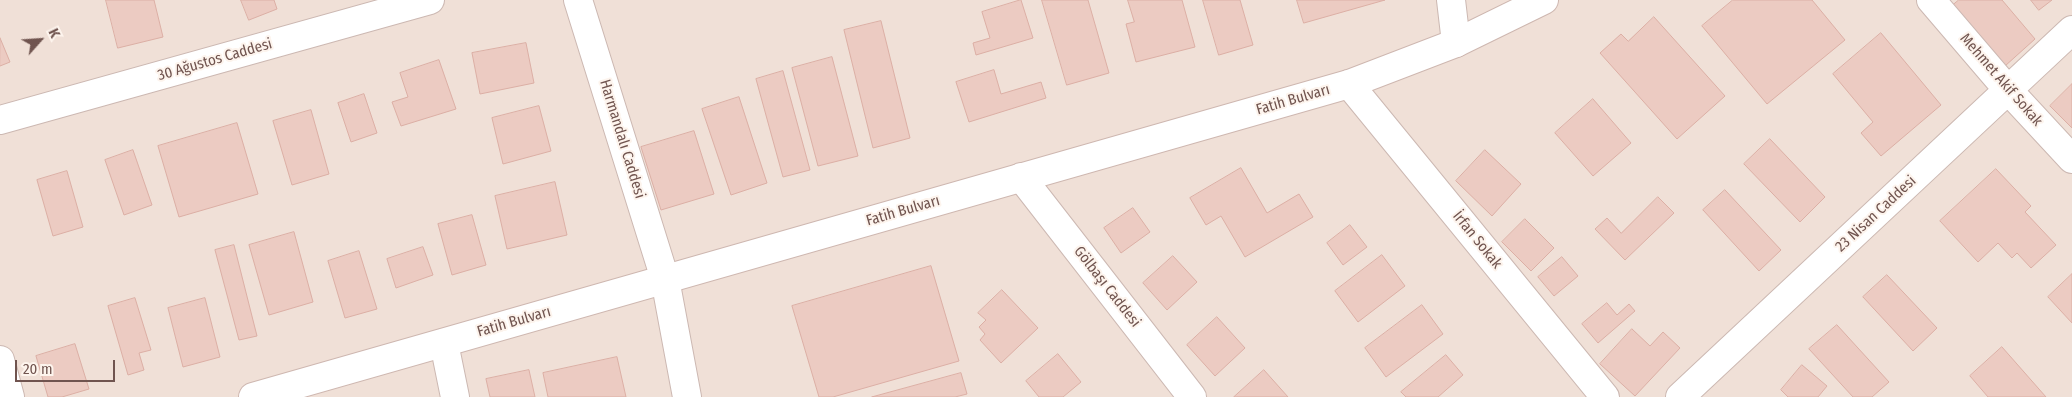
<!DOCTYPE html>
<meta charset="utf-8">
<style>
body{margin:0}
#map{position:relative;width:2072px;height:397px;overflow:hidden;background:#faefe7;font-family:"Fira Sans Condensed",sans-serif}
canvas{display:block}
.north{position:absolute;left:15px;top:15px;width:50px;height:50px;-webkit-text-stroke:4px #fdf4ed;paint-order:stroke;rotate:64deg;font-size:14px;font-weight:700;line-height:20px;text-align:center;color:#70544f}
.north::after{content:'';display:block;margin:auto;width:18px;height:22px;background:#70544f;clip-path:polygon(50% 0,100% 100%,50% 72%,0 100%)}
.scale{position:absolute;left:15px;top:360px;width:100px;height:22px;box-sizing:border-box;border:2px solid #70544f;border-top:0;padding-left:6px;font-size:15px;line-height:18px;white-space:nowrap;color:#70544f;-webkit-text-stroke:4px #fdf4ed;paint-order:stroke}
</style>
<div id="map">
<canvas width="2072" height="397"></canvas>
<div class="north">K</div>
<div class="scale">20 m</div>
</div>
<script>
const c = document.querySelector('canvas').getContext('2d');
c.lineJoin = 'round';
function fill(path, color) {
  c.fillStyle = color;
  c.fill(path, 'evenodd');
}
function trace(path, color, width, dash) {
  c.strokeStyle = color;
  c.lineWidth = width;
  c.lineCap = dash ? 'butt' : 'round';
  c.setLineDash(dash || []);
  c.stroke(path);
}
function write(font, color, halo, rows, align = 'center') {
  c.font = font + ' "Fira Sans Condensed",sans-serif';
  c.lineWidth = 4;
  c.setLineDash([]);
  c.textBaseline = 'middle';
  c.strokeStyle = halo;
  c.fillStyle = color;
  for (const [text, x, y, turn = 0] of rows) {
    c.save();
    c.translate(x, y);
    c.rotate((+turn || 0) * Math.PI / 180);
    c.textAlign = isNaN(turn) ? turn : align;
    if (halo) c.strokeText(text, 0, 0);
    c.fillText(text, 0, 0);
    c.restore();
  }
}
const residential = new Path2D(`
 M 0,0 L 2072,0 L 2072,397 L 0,397 Z`);
const building = new Path2D(`
 M 106,0 L 154,0 L 163,37 L 118,48 Z
 M 241,0 L 274,0 L 277,9 L 249,20 Z
 M 1021,0 L 1033,38 L 976,55 L 973,43 L 990,38 L 982,12 Z
 M 1042,0 L 1088,0 L 1109,73 L 1067,85 Z
 M 1128,0 L 1182,0 L 1195,47 L 1136,62 L 1126,24 L 1134,22 Z
 M 1203,0 L 1240,0 L 1253,45 L 1219,55 Z
 M 1297,0 L 1385,0 L 1304,23 Z
 M 1733,0 L 1812,0 L 1845,40 L 1767,104 L 1702,26 Z
 M 1959,0 L 2002,0 L 2035,39 L 2005,66 L 1952,6 Z
 M 2031,0 L 2052,0 L 2039,10 Z
 M 1654,17 L 1725,96 L 1677,139 L 1600,53 L 1621,34 L 1628,41 Z
 M 881,21 L 910,138 L 873,148 L 844,30 Z
 M 1881,33 L 1941,105 L 1881,156 L 1861,133 L 1873,122 L 1833,74 Z
 M 0,38 L 10,62 L 0,66 Z
 M 526,43 L 534,83 L 480,94 L 472,53 Z
 M 832,57 L 858,156 L 818,166 L 792,68 Z
 M 439,60 L 456,109 L 401,126 L 392,102 L 408,97 L 400,73 Z
 M 994,70 L 1001,94 L 1041,82 L 1046,98 L 969,122 L 956,82 Z
 M 783,71 L 810,170 L 783,177 L 756,79 Z
 M 2072,84 L 2072,128 L 2050,106 Z
 M 364,94 L 377,133 L 351,142 L 338,103 Z
 M 739,97 L 767,183 L 731,195 L 702,109 Z
 M 1593,99 L 1631,143 L 1593,176 L 1555,133 Z
 M 539,106 L 551,151 L 503,164 L 492,118 Z
 M 311,110 L 329,174 L 292,185 L 273,121 Z
 M 237,123 L 258,194 L 179,217 L 158,146 Z
 M 694,131 L 714,194 L 661,210 L 641,147 Z
 M 1770,139 L 1825,197 L 1800,222 L 1744,164 Z
 M 133,150 L 152,205 L 124,215 L 105,160 Z
 M 1485,150 L 1521,184 L 1492,216 L 1456,181 Z
 M 1241,168 L 1267,213 L 1299,194 L 1313,217 L 1245,257 L 1221,216 L 1206,225 L 1190,198 Z
 M 1996,169 L 2031,206 L 2025,212 L 2056,245 L 2031,268 L 2017,253 L 2012,258 L 1998,243 L 1978,262 L 1940,221 Z
 M 67,171 L 83,227 L 53,236 L 37,180 Z
 M 555,182 L 567,235 L 507,249 L 495,196 Z
 M 1725,190 L 1781,250 L 1759,271 L 1703,210 Z
 M 1658,197 L 1674,213 L 1625,260 L 1595,229 L 1607,218 L 1621,233 Z
 M 1133,208 L 1150,232 L 1121,253 L 1104,228 Z
 M 472,215 L 486,265 L 452,275 L 438,224 Z
 M 1525,219 L 1554,248 L 1531,271 L 1502,242 Z
 M 1350,225 L 1367,247 L 1343,265 L 1327,243 Z
 M 294,232 L 313,302 L 269,315 L 249,245 Z
 M 234,245 L 257,336 L 239,340 L 215,250 Z
 M 423,247 L 433,275 L 396,288 L 387,259 Z
 M 359,251 L 377,309 L 345,318 L 328,261 Z
 M 1382,255 L 1405,286 L 1358,322 L 1335,291 Z
 M 1173,256 L 1197,282 L 1167,310 L 1143,283 Z
 M 1562,257 L 1578,276 L 1554,296 L 1538,277 Z
 M 931,266 L 959,361 L 833,397 L 819,397 L 792,306 Z
 M 2072,274 L 2072,323 L 2048,297 Z
 M 1887,275 L 1937,328 L 1913,351 L 1863,297 Z
 M 1002,290 L 1038,328 L 1001,363 L 980,340 L 985,334 L 979,327 L 986,320 L 978,313 Z
 M 135,298 L 151,350 L 139,353 L 144,370 L 128,375 L 108,306 Z
 M 205,298 L 220,357 L 183,367 L 168,308 Z
 M 1607,303 L 1617,315 L 1629,304 L 1635,311 L 1598,343 L 1582,324 Z
 M 1422,305 L 1443,334 L 1386,377 L 1365,348 Z
 M 1217,317 L 1245,348 L 1215,376 L 1187,345 Z
 M 1837,325 L 1889,382 L 1872,397 L 1853,397 L 1809,349 Z
 M 1632,329 L 1650,346 L 1663,332 L 1680,348 L 1635,396 L 1600,364 Z
 M 75,344 L 89,389 L 62,397 L 48,397 L 36,356 Z
 M 2002,347 L 2046,397 L 1988,397 L 1970,376 Z
 M 1058,354 L 1081,382 L 1063,397 L 1039,397 L 1026,381 Z
 M 1446,355 L 1463,375 L 1438,397 L 1406,397 L 1401,392 Z
 M 617,357 L 626,397 L 548,397 L 543,373 Z
 M 1802,365 L 1827,386 L 1818,397 L 1788,397 L 1781,390 Z
 M 529,370 L 535,397 L 490,397 L 486,379 Z
 M 1264,370 L 1288,397 L 1234,397 Z
 M 961,373 L 967,394 L 955,397 L 872,397 Z`);
const street = new Path2D(`
 M 578,0 L 665,279 L 687,397
 M 1451,0 L 1456,43
 M 1931,0 L 2008,90 L 2072,159
 M 1349,84 L 1605,397
 M 0,120 L 430,0
 M 1021,177 L 1192,397
 M 444,343 L 455,397
 M 0,360 L 10,397
 M 1680,397 L 2072,30`);
const secondary = new Path2D(`
 M 253,397 L 1349,84 L 1456,43 L 1544,0`);
const streetNames = [
 ["30 Ağustos Caddesi",215,60,-16],
 ["Mehmet Akif Sokak",2001,80,49],
 ["Fatih Bulvarı",1293,100,-16],
 ["Harmandalı Caddesi",622,139,73],
 ["Fatih Bulvarı",903,211,-16],
 ["23 Nisan Caddesi",1876,214,-43],
 ["İrfan Sokak",1477,240,51],
 ["Gölbaşı Caddesi",1107,287,52],
 ["Fatih Bulvarı",514,322,-16]
];
fill(residential, '#f0e0d7');
fill(building, '#eccbc2');
trace(building, '#dcafa5', 1);
trace(street, '#ccb8b2', 30);
trace(secondary, '#ceb7b0', 30);
trace(street, '#fff', 28);
trace(secondary, '#fff', 28);
write('15px', '#70544f', '#fdf4ed', streetNames);
</script>
